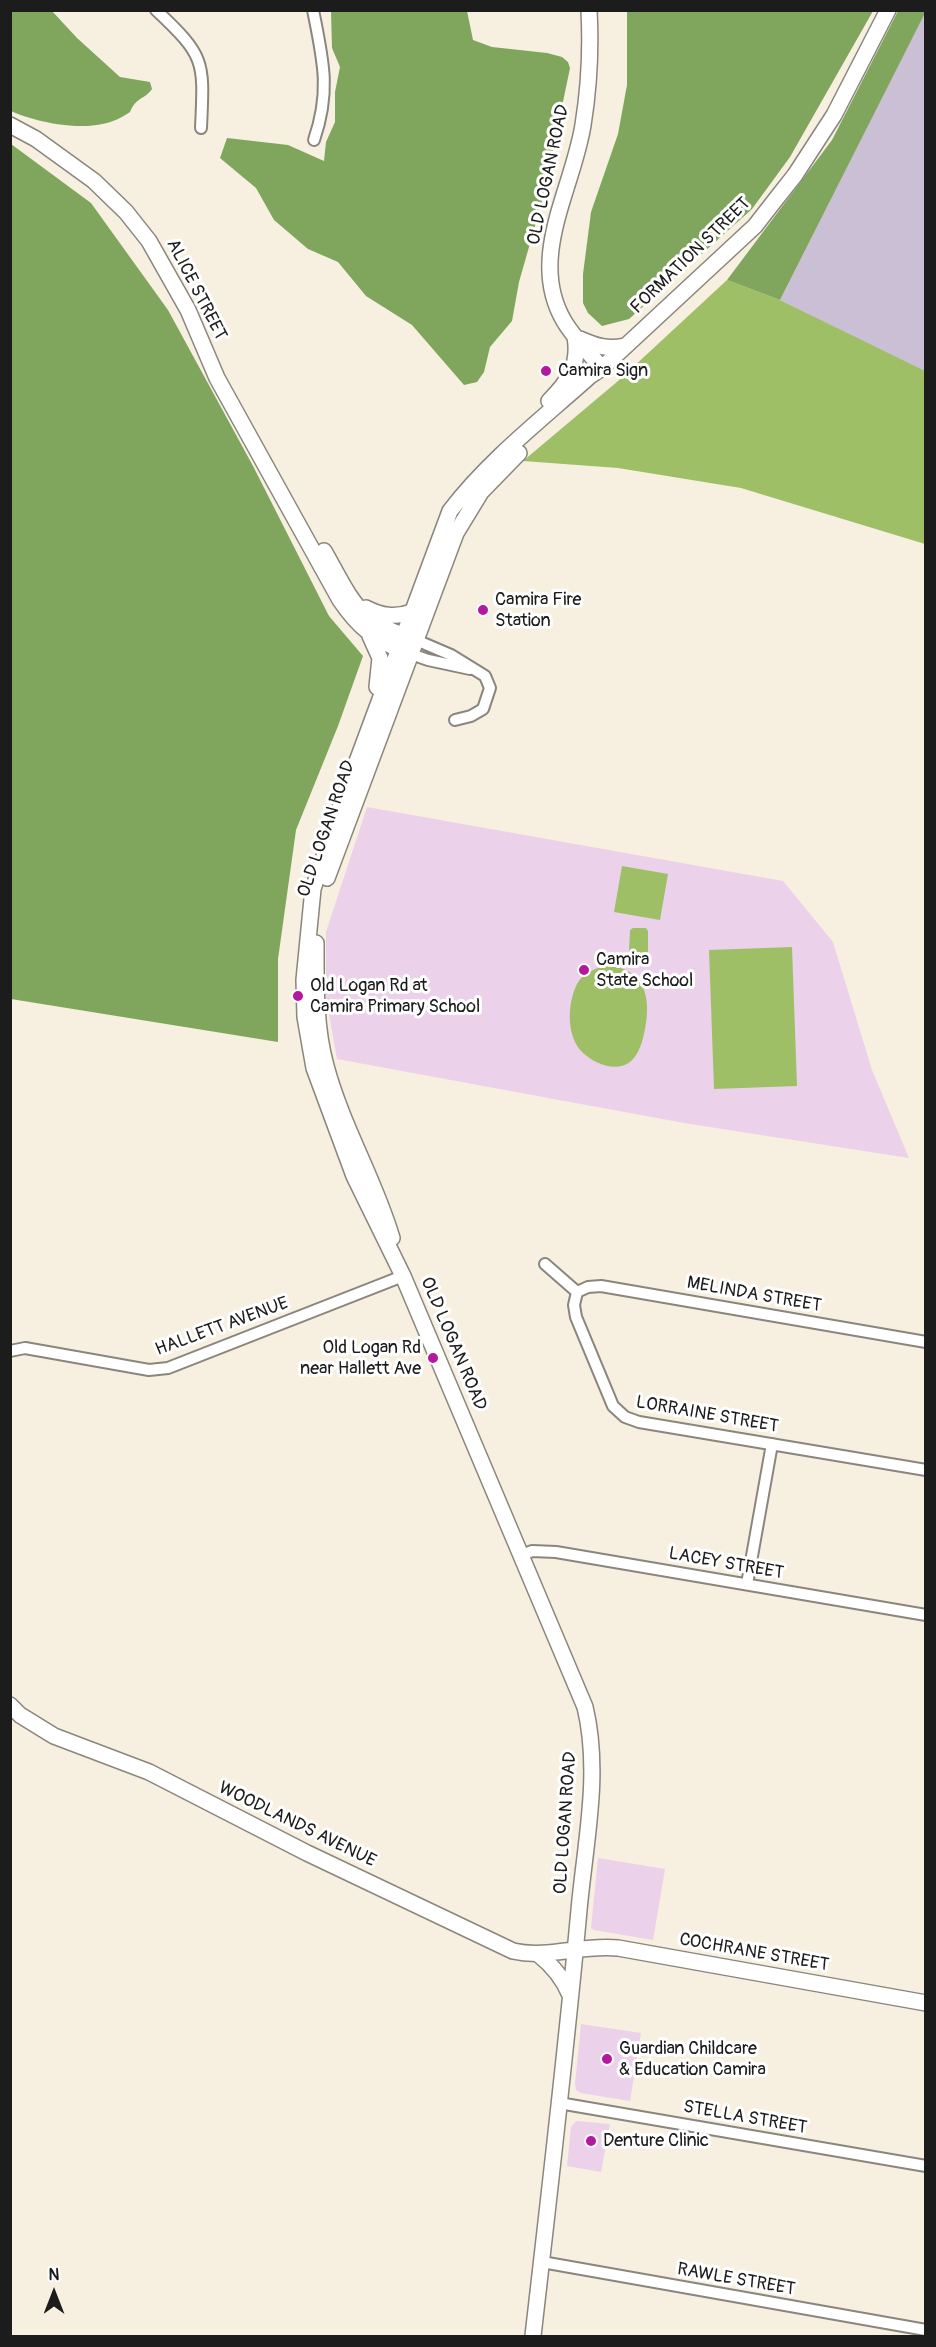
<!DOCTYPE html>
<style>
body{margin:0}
#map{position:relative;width:936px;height:2347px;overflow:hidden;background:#f7efdf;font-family:Pangolin,sans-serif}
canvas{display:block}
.frame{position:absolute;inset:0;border:12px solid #1c1c1c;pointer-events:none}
.north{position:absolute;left:24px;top:2263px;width:60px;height:60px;-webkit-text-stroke:4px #fff;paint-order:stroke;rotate:0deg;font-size:16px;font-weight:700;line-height:24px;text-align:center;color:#1c1c1c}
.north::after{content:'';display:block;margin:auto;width:21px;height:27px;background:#1c1c1c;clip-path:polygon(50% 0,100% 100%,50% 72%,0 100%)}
</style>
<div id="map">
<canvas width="936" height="2347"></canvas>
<div class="frame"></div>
<div class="north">N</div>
</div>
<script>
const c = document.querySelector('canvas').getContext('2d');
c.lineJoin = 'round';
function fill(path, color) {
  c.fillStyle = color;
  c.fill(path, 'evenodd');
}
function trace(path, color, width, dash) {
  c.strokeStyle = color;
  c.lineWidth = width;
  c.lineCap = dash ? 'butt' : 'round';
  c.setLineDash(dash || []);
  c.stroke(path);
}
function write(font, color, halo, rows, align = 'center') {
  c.font = font + ' Pangolin,sans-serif';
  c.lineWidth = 6;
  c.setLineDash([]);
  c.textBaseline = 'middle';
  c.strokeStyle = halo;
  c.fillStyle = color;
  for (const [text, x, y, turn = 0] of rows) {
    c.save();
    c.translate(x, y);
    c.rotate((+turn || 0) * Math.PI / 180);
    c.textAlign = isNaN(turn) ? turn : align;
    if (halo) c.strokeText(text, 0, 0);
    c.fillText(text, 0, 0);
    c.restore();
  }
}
const built = new Path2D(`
 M 367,807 L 783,881 L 833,942 L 872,1070 L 909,1158 L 684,1123 L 337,1059 L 326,998 L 326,932 Z
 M 598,1858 L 665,1869 L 653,1940 L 594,1930 L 591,1928 Z
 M 581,2024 L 641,2033 L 630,2101 L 581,2093 L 576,2090 L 575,2084 Z
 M 576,2121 L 610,2124 L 601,2172 L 567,2166 L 571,2127 Z`);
const industrial = new Path2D(`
 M 925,12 L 925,372 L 780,300 Z`);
const green = new Path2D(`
 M 727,280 L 780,300 L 925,371 L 925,544 L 741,488 L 618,468 L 523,461 L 618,381 Z
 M 622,866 L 668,874 L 660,920 L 614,912 Z
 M 633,928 L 646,928 L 648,931 L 648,953 L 645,955 L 631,954 L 629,952 L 630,930 Z
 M 792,947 L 797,1086 L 714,1089 L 709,950 Z
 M 603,966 C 643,965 652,995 645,1029 C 643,1040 639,1055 630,1062 C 615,1073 594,1063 583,1053 C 566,1037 567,1004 577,984 C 582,974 593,970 603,966 Z`);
const forest = new Path2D(`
 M 11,10 L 52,11 L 77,38 L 120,77 L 150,82 L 152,89 C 144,100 136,97 130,112 C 125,115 119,119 113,121 C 85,132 37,123 11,111 Z
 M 331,11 L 467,11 L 473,40 L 492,47 L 547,53 L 562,57 L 568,62 L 570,68 L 543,198 L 519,282 L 512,321 L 490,347 L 484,372 L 477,382 L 464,385 L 412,325 L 366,296 L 338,262 L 308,249 L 274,220 L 256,188 L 220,158 L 227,138 L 288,145 L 324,161 L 326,142 L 335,122 L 335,92 L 340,67 L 332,48 Z
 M 627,11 L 873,11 L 790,157 L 752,209 L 629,319 L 602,326 L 588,313 L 583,303 L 583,274 L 591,212 L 618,134 L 627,85 Z
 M 898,11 L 926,11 L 780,300 L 727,280 L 832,140 Z
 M 11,144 L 91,203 L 168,310 L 253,466 L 329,616 L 363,656 L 338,726 L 296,830 L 278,959 L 278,1042 L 11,999 Z`);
const street = new Path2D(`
 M 156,10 C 206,57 204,61 201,128
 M 313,10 C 323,60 331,91 314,140
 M 416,640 L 451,655 L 485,676 L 490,688 L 483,709 L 471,716 L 455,720
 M 411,654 L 428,660 L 470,669
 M 545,1264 L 577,1292 L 574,1305 L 576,1317 L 613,1406 L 625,1417 L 639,1422 L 926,1470
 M 577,1292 L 588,1287 L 601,1286 L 926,1342
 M 10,1351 L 25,1348 L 149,1370 L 168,1368 L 403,1276
 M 522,1555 L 532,1551 L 556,1552 L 926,1615
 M 747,1584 L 772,1444
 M 559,2103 L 926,2166
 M 542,2262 L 926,2330`);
const secondary = new Path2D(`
 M 589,10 C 591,48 589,88 583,125 C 573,189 527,258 564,321 C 574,338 589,353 602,368
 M 10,125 L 36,139 L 94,181 L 126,212 L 149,241 L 188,310 L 217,378 L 340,600 C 359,628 374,639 405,652
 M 580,339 C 596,346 608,350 625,346
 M 549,401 C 568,382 580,365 575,337
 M 324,551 C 337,573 349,602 369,618 C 381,628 398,633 412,639
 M 366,608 C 381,616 395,618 412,612
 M 370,636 L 380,658 L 377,687
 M 327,878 L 456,533 L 481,492 L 519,453
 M 316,943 C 316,984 315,1026 326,1066 C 342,1126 375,1180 392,1238
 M 10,1705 L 20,1715 L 54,1736 L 149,1772 L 307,1853 L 513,1951 C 548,1959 582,1944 618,1948 L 926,2003
 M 538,1954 C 552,1965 563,1978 570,1995
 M 533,2336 C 549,2195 566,2053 579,1910 C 585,1843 601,1773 585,1707 L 403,1276 L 354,1176 L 314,1068 L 305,1017 L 304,980 L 313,889 L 343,799 L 450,511 C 489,460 542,419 590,376 L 602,368 L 755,226 L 776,199 L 795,175 L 834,115 L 888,10`);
const markers = [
 [546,371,6,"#b5179e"],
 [483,610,6,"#b5179e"],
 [584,970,6,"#b5179e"],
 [298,996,6,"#b5179e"],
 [433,1358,6,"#b5179e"],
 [607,2059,6,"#b5179e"],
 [591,2141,6,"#b5179e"]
];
const streetNames = [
 ["OLD LOGAN ROAD",549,175,-78],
 ["FORMATION STREET",691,256,-44],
 ["ALICE STREET",196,290,63],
 ["OLD LOGAN ROAD",327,829,-71],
 ["MELINDA STREET",754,1295,10],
 ["HALLETT AVENUE",222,1327,-20],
 ["OLD LOGAN ROAD",453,1344,67],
 ["LORRAINE STREET",707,1415,10],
 ["LACEY STREET",726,1564,10],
 ["OLD LOGAN ROAD",566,1823,-86],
 ["WOODLANDS AVENUE",297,1825,26],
 ["COCHRANE STREET",754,1953,10],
 ["STELLA STREET",745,2118,10],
 ["RAWLE STREET",736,2280,10]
];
const poiNames = [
 ["Camira Sign",558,371],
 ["Camira Fire",495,600],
 ["Station",495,621],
 ["Camira",596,960],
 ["State School",596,981],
 ["Old Logan Rd at",310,986],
 ["Camira Primary School",310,1007],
 ["Old Logan Rd",421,1348,"right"],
 ["near Hallett Ave",421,1369,"right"],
 ["Guardian Childcare",619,2049],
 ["& Education Camira",619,2070],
 ["Denture Clinic",603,2141]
];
fill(built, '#ecd1ea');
fill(industrial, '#cbbfd5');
fill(green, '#9fbf67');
fill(forest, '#7fa65c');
trace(street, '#8a867e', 14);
trace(secondary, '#8a867e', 18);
trace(street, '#fff', 10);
trace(secondary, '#fff', 15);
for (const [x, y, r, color] of markers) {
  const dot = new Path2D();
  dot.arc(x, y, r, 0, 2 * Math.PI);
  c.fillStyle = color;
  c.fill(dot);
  trace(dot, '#fff', 2);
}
write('18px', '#1c1c1c', '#fff', streetNames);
write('18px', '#1c1c1c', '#fff', poiNames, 'left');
</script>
